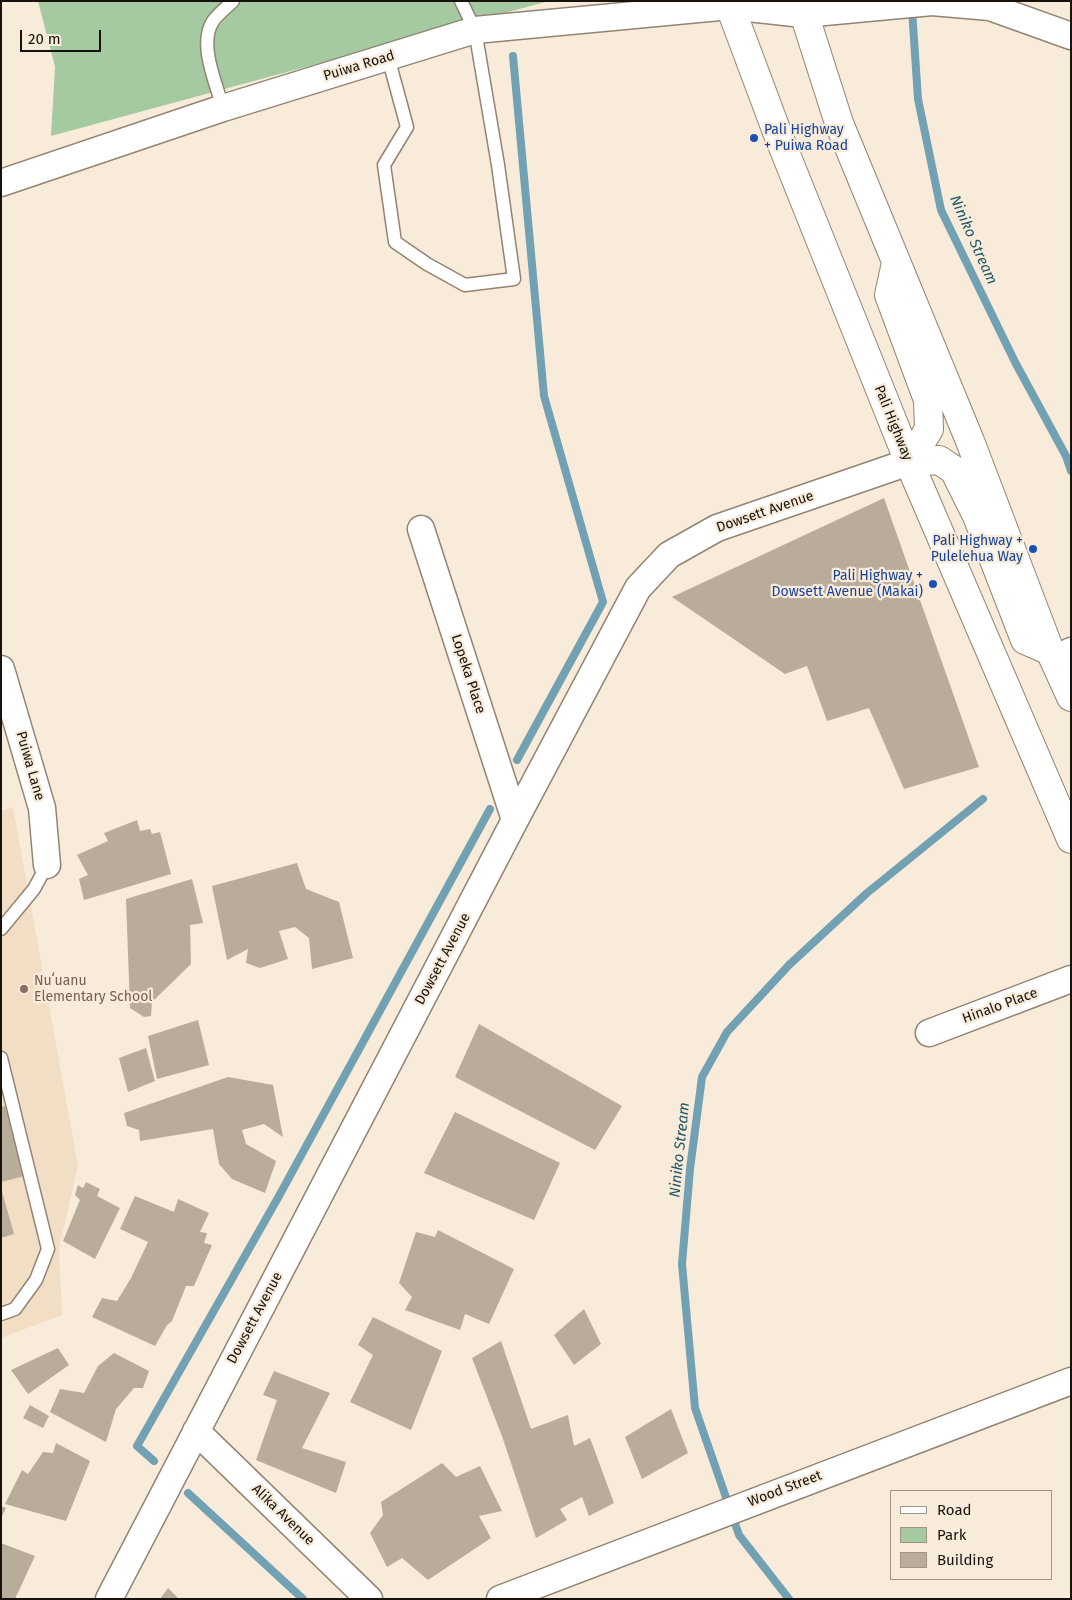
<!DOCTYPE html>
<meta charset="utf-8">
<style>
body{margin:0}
#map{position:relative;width:1072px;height:1600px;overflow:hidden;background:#f9ebd9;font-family:"Fira Sans",sans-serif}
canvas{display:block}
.frame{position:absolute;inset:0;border:2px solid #17120c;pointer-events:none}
.legend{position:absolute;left:890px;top:1490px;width:162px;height:90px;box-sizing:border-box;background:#f9ebd9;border:1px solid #9f9487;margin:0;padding:6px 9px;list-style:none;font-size:15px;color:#17120c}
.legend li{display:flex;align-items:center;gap:10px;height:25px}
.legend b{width:25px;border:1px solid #9f9487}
.scale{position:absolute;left:20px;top:30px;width:81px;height:22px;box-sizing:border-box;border:2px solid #17120c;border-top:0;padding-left:6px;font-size:15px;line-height:18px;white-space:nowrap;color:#17120c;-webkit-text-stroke:4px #f9ebd9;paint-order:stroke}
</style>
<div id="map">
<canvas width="1072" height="1600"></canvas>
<div class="frame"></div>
<ul class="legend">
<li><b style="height:6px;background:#fff"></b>Road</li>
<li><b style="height:14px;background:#a5c9a1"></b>Park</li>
<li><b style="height:14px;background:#b9ac9a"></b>Building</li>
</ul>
<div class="scale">20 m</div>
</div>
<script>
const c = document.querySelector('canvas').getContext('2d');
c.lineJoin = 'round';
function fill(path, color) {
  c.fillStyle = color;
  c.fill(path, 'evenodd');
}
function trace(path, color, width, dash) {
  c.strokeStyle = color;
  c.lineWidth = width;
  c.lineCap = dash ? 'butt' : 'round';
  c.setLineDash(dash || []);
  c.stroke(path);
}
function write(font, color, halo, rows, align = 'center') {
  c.font = font + ' "Fira Sans",sans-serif';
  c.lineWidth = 4.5;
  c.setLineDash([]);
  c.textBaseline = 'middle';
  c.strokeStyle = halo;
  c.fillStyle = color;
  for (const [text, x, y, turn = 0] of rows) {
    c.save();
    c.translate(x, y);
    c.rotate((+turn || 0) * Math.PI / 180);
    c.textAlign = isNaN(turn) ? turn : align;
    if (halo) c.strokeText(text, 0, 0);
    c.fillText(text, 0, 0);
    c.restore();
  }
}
const built = new Path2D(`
 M 13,807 L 78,1166 L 59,1248 L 62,1315 L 1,1338 L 1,811 Z`);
const green = new Path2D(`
 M 38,1 L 549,1 L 51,136 L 55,67 Z`);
const stream = new Path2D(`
 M 912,9 L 918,99 L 941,210 L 1015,362 L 1066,456 L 1071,471
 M 513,56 L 544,396 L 603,602 L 517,760
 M 154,1461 L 137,1446 L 279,1196 L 490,809
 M 188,1493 L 303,1599
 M 789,1599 L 739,1535 L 695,1408 L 682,1264 L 690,1169 L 702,1077 L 727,1032 L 789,965 L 867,893 L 983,799`);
const building = new Path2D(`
 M 884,498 L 979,767 L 904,789 L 869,708 L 827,721 L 807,666 L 785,674 L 672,597 Z
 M 137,820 L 140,831 L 150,829 L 152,834 L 160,832 L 171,874 L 84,900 L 79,879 L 88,875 L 77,855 L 108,841 L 104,833 Z
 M 297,863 L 306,889 L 339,902 L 353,958 L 312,969 L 309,938 L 295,927 L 279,931 L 288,959 L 260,968 L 246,963 L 248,949 L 227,960 L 212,886 Z
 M 192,879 L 203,923 L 190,925 L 191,964 L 152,1002 L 151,1016 L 144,1017 L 130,1008 L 126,899 Z
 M 198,1020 L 209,1065 L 157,1079 L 148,1036 Z
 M 479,1024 L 622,1106 L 595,1150 L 455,1077 Z
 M 146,1048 L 155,1081 L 128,1092 L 119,1058 Z
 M 228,1077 L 273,1085 L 283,1137 L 264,1124 L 242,1130 L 246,1144 L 276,1161 L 265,1193 L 232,1179 L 219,1164 L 213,1129 L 140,1141 L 139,1130 L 127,1126 L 124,1113 Z
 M 6,1106 L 24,1176 L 1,1182 L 1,1107 Z
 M 455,1112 L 560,1163 L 534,1220 L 424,1173 Z
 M 86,1182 L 100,1189 L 97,1196 L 120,1208 L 95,1259 L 63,1241 L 80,1200 L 75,1195 L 78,1185 L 83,1188 Z
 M 1,1188 L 14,1234 L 1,1238 Z
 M 135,1196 L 174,1212 L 178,1199 L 209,1213 L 200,1232 L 207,1233 L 204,1243 L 212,1245 L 194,1286 L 186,1286 L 172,1321 L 167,1325 L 155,1346 L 92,1317 L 102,1298 L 117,1301 L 131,1278 L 148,1242 L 120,1229 Z
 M 438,1230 L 514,1269 L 489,1324 L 465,1314 L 460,1330 L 405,1310 L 412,1297 L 399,1283 L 416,1232 L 435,1237 Z
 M 584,1309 L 601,1344 L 574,1365 L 554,1335 Z
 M 373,1317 L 442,1351 L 411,1430 L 350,1402 L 373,1355 L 358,1345 Z
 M 501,1341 L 531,1429 L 568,1415 L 574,1446 L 590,1438 L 614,1503 L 589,1516 L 582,1497 L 560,1509 L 567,1520 L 536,1538 L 503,1439 L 472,1358 Z
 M 58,1348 L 69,1365 L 28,1394 L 11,1370 Z
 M 114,1353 L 149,1371 L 143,1388 L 134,1388 L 116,1409 L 106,1442 L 50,1412 L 60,1389 L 84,1393 L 98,1366 Z
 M 274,1371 L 330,1393 L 302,1448 L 346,1462 L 336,1493 L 256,1460 L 277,1400 L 263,1395 Z
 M 30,1405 L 49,1416 L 43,1428 L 23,1418 Z
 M 671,1409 L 688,1453 L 642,1479 L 625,1437 Z
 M 56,1443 L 90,1461 L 66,1521 L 5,1504 L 22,1470 L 28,1474 L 43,1452 L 53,1453 Z
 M 442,1463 L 456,1477 L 480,1466 L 502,1511 L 479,1516 L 491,1538 L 428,1580 L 402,1558 L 387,1567 L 370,1533 L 383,1515 L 381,1502 Z
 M 1,1506 L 6,1508 L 1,1518 Z
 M 1,1543 L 35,1556 L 15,1599 L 1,1599 Z
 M 168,1588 L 179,1599 L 160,1599 Z`);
const service = new Path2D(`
 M 388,57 L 407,127 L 384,165 L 395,242 L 427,264 L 465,285 L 514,279 L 498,165 L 475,30 L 461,1
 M 223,108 C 216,83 198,44 213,21 C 218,14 227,7 233,1
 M 1,929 L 34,889 L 47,865
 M 1,1058 L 48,1249 L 36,1280 L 15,1309 L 1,1314`);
const minor = new Path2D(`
 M 1,183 L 223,108 L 475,30 L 730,6 L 803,14 L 932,2 L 990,7 L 1071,36
 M 421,529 L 515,820
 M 1054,659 L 1071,651
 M 1,669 L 42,808 L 47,865
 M 929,1033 L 1071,979
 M 196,1431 L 369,1599
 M 109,1599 L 515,820 L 638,588 L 669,555 L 717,528 L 909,462
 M 500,1599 L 1071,1381`);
const trunk = new Path2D(`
 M 728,1 L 777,132 L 909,462 L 1071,839
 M 800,1 L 839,123 L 970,441 L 1050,651 L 1071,697
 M 896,263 L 889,295 L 928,400 L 929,429 L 909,462
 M 909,462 L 939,460 L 954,470 L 977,516 L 1025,640 L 1050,651`);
const markers = [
 [754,138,5,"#1a4fb4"],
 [1033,549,5,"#1a4fb4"],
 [933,584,5,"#1a4fb4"],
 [24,989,5,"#8d6e63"]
];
const streetNames = [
 ["Puiwa Road",359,66,-17],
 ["Pali Highway",893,423,68],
 ["Dowsett Avenue",765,512,-19],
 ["Lopeka Place",468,674,72],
 ["Puiwa Lane",30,766,74],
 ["Dowsett Avenue",443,959,-62],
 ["Hinalo Place",1000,1006,-20],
 ["Dowsett Avenue",255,1318,-62],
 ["Wood Street",785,1489,-21],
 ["Alika Avenue",283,1515,44]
];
const transitNames = [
 ["Pali Highway",764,130,"left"],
 ["+ Puiwa Road",764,146,"left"],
 ["Pali Highway +",1023,541],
 ["Pulelehua Way",1023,557],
 ["Pali Highway +",923,576],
 ["Dowsett Avenue (Makai)",923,592]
];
const educationNames = [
 ["Nuʻuanu",34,981],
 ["Elementary School",34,997]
];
const waterNames = [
 ["Niniko Stream",973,240,66],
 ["Niniko Stream",680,1150,-84]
];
fill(built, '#f1dec5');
fill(green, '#a5c9a1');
trace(stream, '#72a1b3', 8);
fill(building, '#b9ac9a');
trace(service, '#918473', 15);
trace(minor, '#918473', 29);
trace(trunk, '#918473', 30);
trace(service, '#fff', 12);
trace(minor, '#fff', 26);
trace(trunk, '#fff', 28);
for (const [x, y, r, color] of markers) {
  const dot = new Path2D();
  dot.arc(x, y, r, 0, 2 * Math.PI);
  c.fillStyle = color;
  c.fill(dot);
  trace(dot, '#f9ebd9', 2);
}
write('14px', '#17120c', '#f9ebd9', streetNames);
write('14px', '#164399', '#f9ebd9', transitNames, 'right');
write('14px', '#785e54', '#f9ebd9', educationNames, 'left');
write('italic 15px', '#1f566a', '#f9ebd9', waterNames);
</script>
